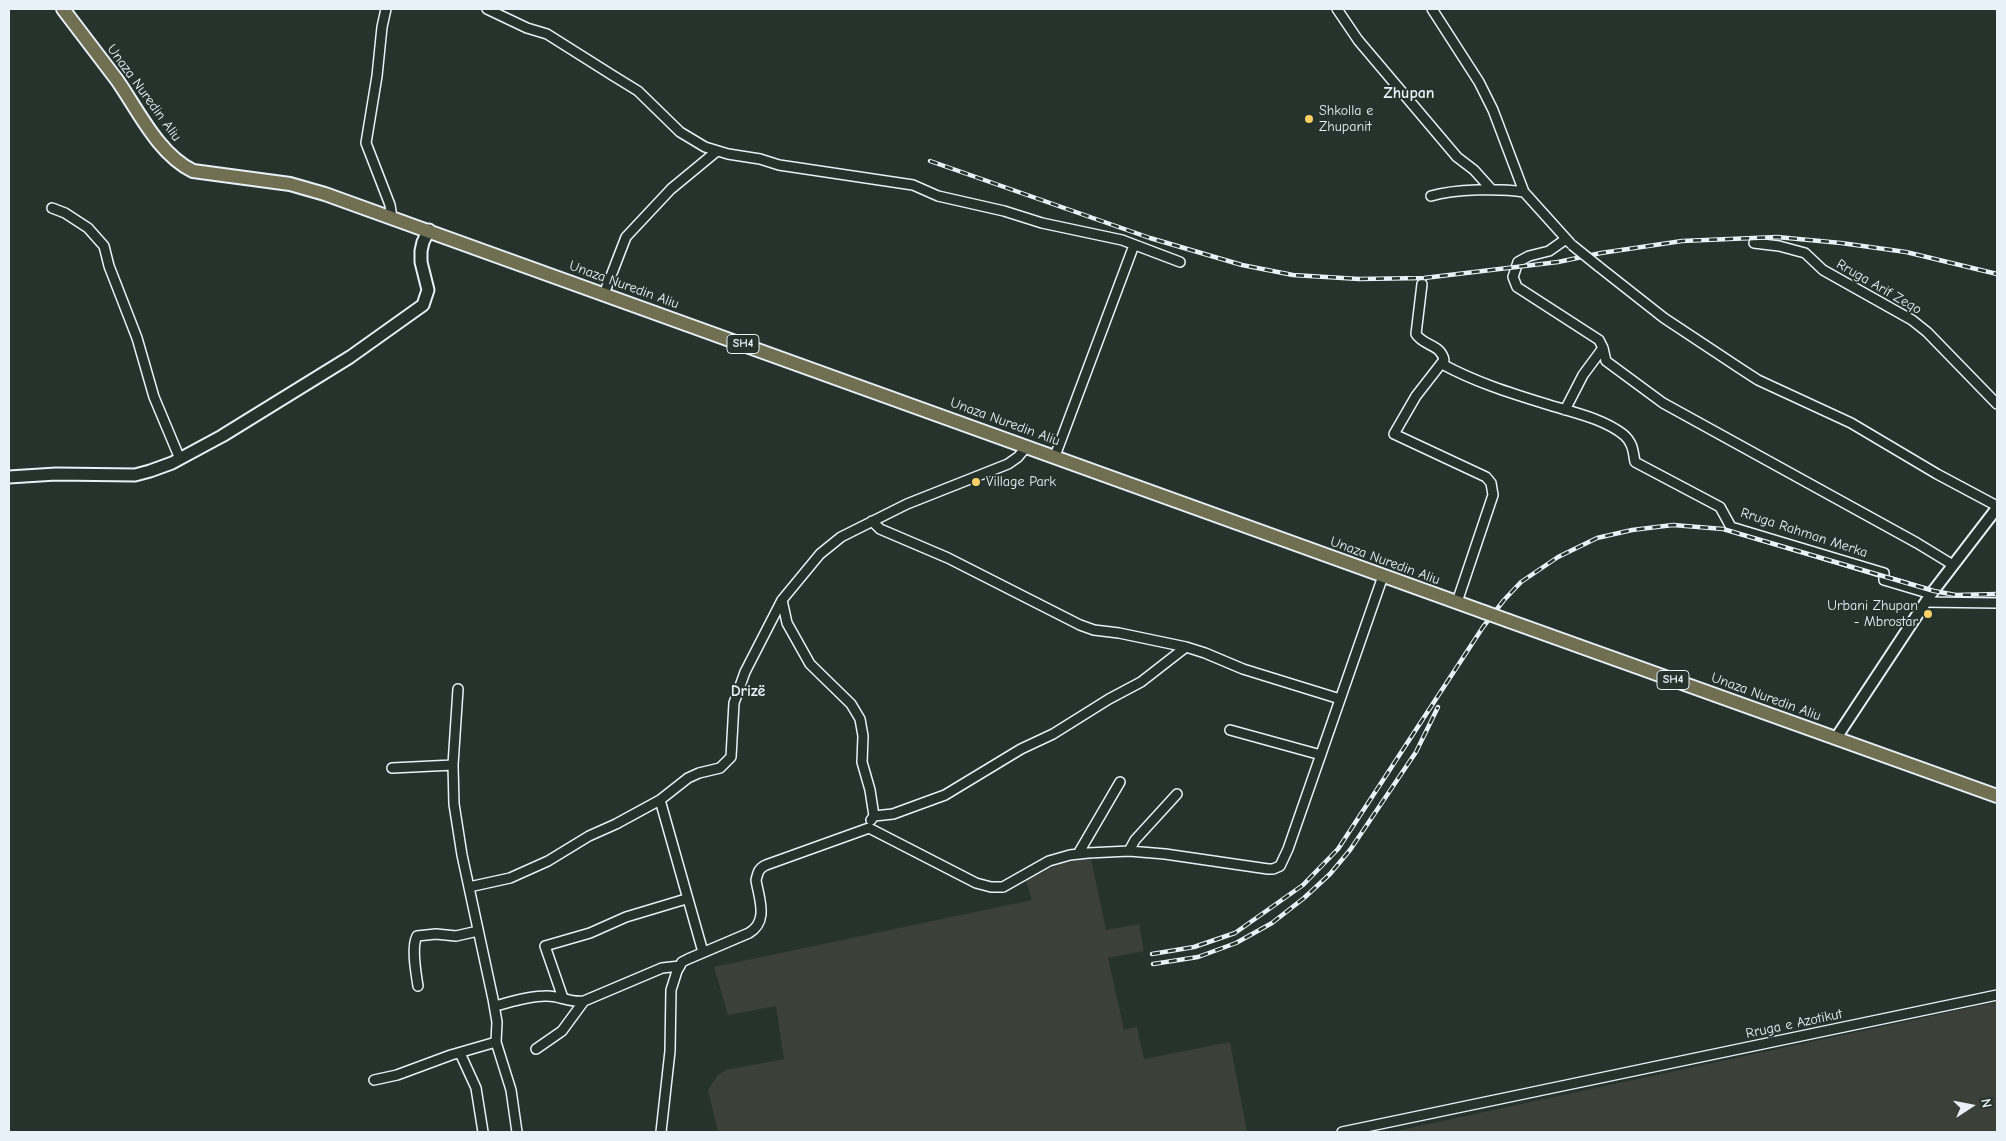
<!DOCTYPE html>
<meta charset="utf-8">
<style>
body{margin:0}
#map{position:relative;width:2006px;height:1141px;overflow:hidden;background:#26332d;font-family:"Comic Neue",sans-serif}
canvas{display:block}
.frame{position:absolute;inset:0;border:10px solid #e8f1f8;pointer-events:none}
.north{position:absolute;left:1946px;top:1081px;width:50px;height:50px;-webkit-text-stroke:4px #26332d;paint-order:stroke;rotate:79deg;font-size:14px;font-weight:700;line-height:20px;text-align:center;color:#e8f1f8}
.north::after{content:'';display:block;margin:auto;width:18px;height:22px;background:#e8f1f8;clip-path:polygon(50% 0,100% 100%,50% 72%,0 100%)}
</style>
<div id="map">
<canvas width="2006" height="1141"></canvas>
<div class="frame"></div>
<div class="north">N</div>
</div>
<script>
const c = document.querySelector('canvas').getContext('2d');
c.lineJoin = 'round';
function fill(path, color) {
  c.fillStyle = color;
  c.fill(path, 'evenodd');
}
function trace(path, color, width, dash) {
  c.strokeStyle = color;
  c.lineWidth = width;
  c.lineCap = dash ? 'butt' : 'round';
  c.setLineDash(dash || []);
  c.stroke(path);
}
function write(font, color, halo, rows, align = 'center') {
  c.font = font + ' "Comic Neue",sans-serif';
  c.lineWidth = 4;
  c.setLineDash([]);
  c.textBaseline = 'middle';
  c.strokeStyle = halo;
  c.fillStyle = color;
  for (const [text, x, y, turn = 0] of rows) {
    c.save();
    c.translate(x, y);
    c.rotate((+turn || 0) * Math.PI / 180);
    c.textAlign = isNaN(turn) ? turn : align;
    if (halo) c.strokeText(text, 0, 0);
    c.fillText(text, 0, 0);
    c.restore();
  }
}
const built = new Path2D(`
 M 1091,858 L 1106,930 L 1139,924 L 1144,951 L 1108,958 L 1124,1030 L 1137,1027 L 1144,1059 L 1230,1042 L 1247,1132 L 718,1132 L 708,1090 L 717,1076 L 726,1070 L 784,1059 L 776,1006 L 728,1015 L 714,967 L 1032,900 L 1026,881 L 1059,864 Z
 M 1997,1002 L 1997,1132 L 1391,1132 Z`);
const minor = new Path2D(`
 M 386,9 L 382,27 L 377,76 L 366,143 L 390,205 L 392,218
 M 487,9 L 527,28 L 547,34 L 612,75 L 638,91 L 680,132 L 705,147 L 728,154 L 760,159 L 779,165 L 913,185 L 938,196 L 1004,211 L 1042,223 L 1122,240 L 1180,262
 M 1337,9 L 1358,40 L 1457,157 L 1474,170 L 1492,190
 M 1432,9 L 1479,82 L 1493,110 L 1524,192 L 1570,243
 M 1431,196 C 1454,189 1500,188 1524,192
 M 52,208 L 65,213 L 88,228 L 104,246 L 109,266 L 137,338 L 154,397 L 180,459
 M 1566,239 L 1549,251 L 1529,256 L 1518,262 L 1513,277 L 1517,287 L 1599,340 L 1603,348 L 1606,361 L 1663,403 L 1917,543 L 1953,565
 M 1754,243 L 1779,246 L 1805,253 L 1823,270 L 1912,320 L 1927,332 L 1997,404
 M 1598,266 L 1664,318 L 1741,369 L 1758,380 L 1851,423 L 1937,474 L 1997,506
 M 1422,284 L 1416,334 C 1423,346 1441,344 1444,360 L 1416,396 L 1394,434 L 1486,477 L 1491,483 L 1493,495 L 1457,602
 M 604,294 L 626,237 L 671,189 L 717,151
 M 1442,364 C 1475,382 1510,393 1546,404 C 1571,412 1603,418 1624,435 C 1633,443 1633,451 1635,462 L 1720,507 L 1731,527 L 1884,573 L 1884,580 L 1931,594
 M 1565,410 L 1583,375 L 1603,348
 M 1055,456 L 1134,245
 M 872,521 L 880,529 L 948,558 L 1080,625 L 1094,630 L 1119,633 L 1186,647 L 1205,653 L 1243,669 L 1340,699
 M 782,600 L 787,623 L 810,664 L 851,704 L 860,719 L 863,736 L 862,762 L 870,790 L 874,816 L 871,820
 M 1926,602 L 1997,603
 M 1230,730 L 1321,755
 M 453,765 L 458,689
 M 392,768 L 453,765 L 454,804 L 462,855 L 493,999 L 497,1022 L 496,1042 L 511,1090 L 517,1132
 M 660,800 L 703,952
 M 874,816 L 893,814 L 945,795 L 1021,749 L 1053,734 L 1109,699 L 1141,682 L 1186,647
 M 1129,851 L 1135,840 L 1177,794
 M 1078,854 L 1120,782
 M 469,887 L 510,878 L 548,861 L 589,836 L 616,824 L 660,800 L 688,778 L 699,773 L 720,768 L 731,757 L 734,703 L 745,672 L 782,600 L 820,554 L 841,537 L 907,504 L 1008,464 L 1018,457 L 1027,446
 M 418,986 C 416,973 411,947 417,936 L 436,934 L 456,936 L 478,931
 M 563,998 L 545,946 L 590,933 L 626,917 L 686,899
 M 495,1006 C 511,1002 528,996 545,996 C 558,995 570,1003 584,1001 L 662,968 L 680,966
 M 536,1049 L 562,1031 L 584,1001
 M 460,1053 L 476,1088 L 483,1132
 M 374,1080 L 397,1075 L 451,1055 L 496,1042
 M 661,1132 L 670,1051 L 671,990 L 677,971 L 682,962 L 688,959 L 749,933 C 769,921 759,899 756,880 C 758,872 759,868 766,865 L 869,828 L 976,883 L 991,887 L 1003,887 L 1049,861 L 1070,855 L 1088,853 L 1129,851 L 1165,854 L 1268,869 L 1273,869 L 1280,866 L 1288,849 L 1383,576
 M 1342,1132 L 1997,995`);
const tertiary = new Path2D(`
 M 1836,738 L 1931,594 L 1997,508`);
const secondary = new Path2D(`
 M 9,477 L 56,474 L 135,475 L 150,471 L 172,463 L 222,436 L 350,357 L 423,305 L 428,290 L 421,262 L 421,251 L 423,242 L 429,230`);
const primary = new Path2D(`
 M 63,9 C 81,33 99,56 117,80 C 138,110 158,154 193,171 L 290,184 L 325,194 L 1484,612
 M 1509,621 L 1997,796`);
const rail = new Path2D(`
 M 930,161 L 1150,238 L 1242,265 L 1293,275 L 1359,279 L 1424,278 L 1558,262 L 1601,253 L 1682,241 L 1777,237 L 1841,243 L 1906,252 L 1997,274
 M 1152,954 L 1194,947 L 1235,933 L 1303,885 L 1338,849 L 1483,627 L 1504,600 L 1521,582 L 1558,557 L 1597,538 L 1632,530 L 1673,525 L 1723,529 L 1934,591 L 1956,595 L 1997,594
 M 1153,964 L 1198,957 L 1236,943 L 1272,923 L 1304,898 L 1330,874 L 1350,850 L 1416,752 L 1438,707`);
const minorBridge = new Path2D(`
 M 1572,245 L 1598,266`);
const primaryBridge = new Path2D(`
 M 1484,612 L 1509,621`);
const markers = [
 [1309,119,5,"#ffd166"],
 [976,482,5,"#ffd166"],
 [1928,614,5,"#ffd166"]
];
const shields = [
 [743,344,32],
 [1673,680,32]
];
const shieldNames = [
 ["SH4",743,344],
 ["SH4",1673,680]
];
const streetNames = [
 ["Unaza Nuredin Aliu",144,93,54],
 ["Unaza Nuredin Aliu",624,285,20],
 ["Rruga Arif Zeqo",1879,287,30],
 ["Unaza Nuredin Aliu",1005,422,20],
 ["Rruga Rahman Merka",1804,533,18],
 ["Unaza Nuredin Aliu",1385,561,20],
 ["Unaza Nuredin Aliu",1766,697,20],
 ["Rruga e Azotikut",1794,1024,-12]
];
const poiNames = [
 ["Shkolla e",1319,111],
 ["Zhupanit",1319,127],
 ["Village Park",986,482],
 ["Urbani Zhupan",1918,606,"right"],
 ["- Mbrostar",1918,622,"right"]
];
const quarterNames = [
 ["Zhupan",1409,93],
 ["Drizë",748,691]
];
fill(built, '#3b4039');
trace(minor, '#e8f1f8', 12);
trace(tertiary, '#e8f1f8', 14);
trace(secondary, '#e8f1f8', 15);
trace(primary, '#e8f1f8', 16);
trace(minor, '#26332d', 9);
trace(tertiary, '#26332d', 10);
trace(secondary, '#26332d', 11);
trace(primary, '#706f52', 12);
trace(rail, '#e8f1f8', 4.5);
trace(rail, '#26332d', 2.5, [8]);
trace(minorBridge, '#e8f1f8', 12, []);
trace(primaryBridge, '#e8f1f8', 16, []);
trace(minorBridge, '#26332d', 9);
trace(primaryBridge, '#706f52', 12);
for (const [x, y, r, color] of markers) {
  const dot = new Path2D();
  dot.arc(x, y, r, 0, 2 * Math.PI);
  c.fillStyle = color;
  c.fill(dot);
  trace(dot, '#26332d', 2);
}
for (const [x, y, w] of shields) {
  const box = new Path2D();
  box.roundRect(x - w / 2, y - 9.5, w, 19, 4);
  c.fillStyle = '#26332d';
  c.fill(box);
  trace(box, '#e8f1f8', 1);
}
write('bold 12px', '#e8f1f8', null, shieldNames);
write('14px', '#e8f1f8', '#26332d', streetNames);
write('14px', '#e8f1f8', '#26332d', poiNames, 'left');
write('bold 16px', '#e8f1f8', '#26332d', quarterNames);
</script>
